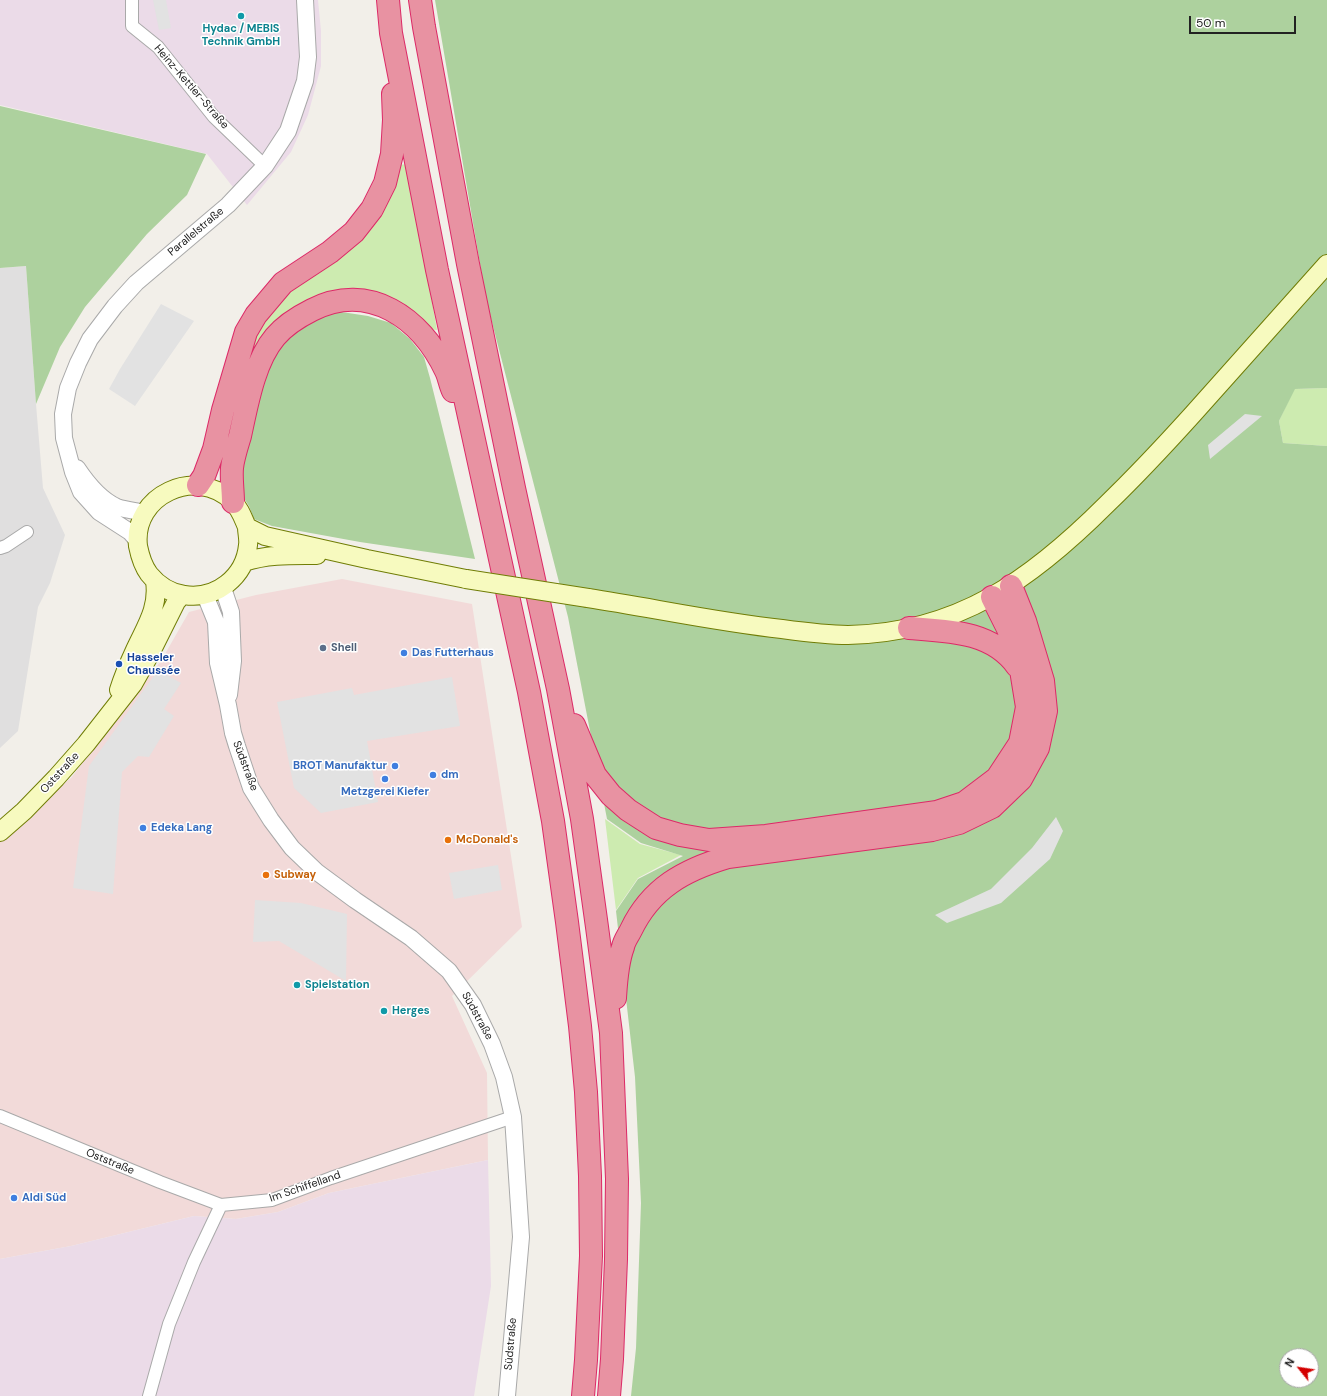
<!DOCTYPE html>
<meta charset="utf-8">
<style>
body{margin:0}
#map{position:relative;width:1327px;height:1396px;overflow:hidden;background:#f2efe9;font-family:"DM Sans",sans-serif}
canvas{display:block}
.north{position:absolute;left:1279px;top:1348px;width:40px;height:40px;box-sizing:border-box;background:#fff;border:1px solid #a7a7a7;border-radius:50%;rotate:300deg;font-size:11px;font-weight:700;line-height:16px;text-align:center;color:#222}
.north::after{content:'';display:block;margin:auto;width:14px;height:18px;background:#d40000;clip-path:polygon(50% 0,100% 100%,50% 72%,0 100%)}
.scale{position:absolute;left:1189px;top:16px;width:107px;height:18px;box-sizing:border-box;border:2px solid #222;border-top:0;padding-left:5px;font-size:12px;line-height:14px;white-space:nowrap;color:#222;-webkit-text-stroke:3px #fff;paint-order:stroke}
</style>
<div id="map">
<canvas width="1327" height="1396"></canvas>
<div class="north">N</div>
<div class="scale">50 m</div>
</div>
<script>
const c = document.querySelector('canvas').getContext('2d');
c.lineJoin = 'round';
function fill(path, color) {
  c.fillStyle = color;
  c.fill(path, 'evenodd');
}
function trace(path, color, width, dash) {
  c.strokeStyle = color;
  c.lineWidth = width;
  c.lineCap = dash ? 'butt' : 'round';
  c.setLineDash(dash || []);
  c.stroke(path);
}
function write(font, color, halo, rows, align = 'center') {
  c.font = font + ' "DM Sans",sans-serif';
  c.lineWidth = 3;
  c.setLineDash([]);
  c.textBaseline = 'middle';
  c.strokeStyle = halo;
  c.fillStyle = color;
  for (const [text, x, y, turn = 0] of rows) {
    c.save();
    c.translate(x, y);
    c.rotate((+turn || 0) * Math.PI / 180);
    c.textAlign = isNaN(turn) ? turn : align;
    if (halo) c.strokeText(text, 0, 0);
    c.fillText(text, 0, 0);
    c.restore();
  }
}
const residential = new Path2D(`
 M 26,266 L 36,404 L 43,488 L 65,535 L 50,583 L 38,607 L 18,731 L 0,748 L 0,268 Z`);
const commercial = new Path2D(`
 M 342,579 L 472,604 L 522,927 L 452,996 L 487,1073 L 488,1160 L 329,1193 L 278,1212 L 236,1219 L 194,1216 L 71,1246 L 0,1259 L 0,835 L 71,778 L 161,661 L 189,612 L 256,595 Z`);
const industrial = new Path2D(`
 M 0,0 L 318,0 L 321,31 L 321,66 L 308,115 L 291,152 L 247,205 L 207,154 L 0,105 Z
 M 488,1160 L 491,1286 L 474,1396 L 0,1396 L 0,1259 L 71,1246 L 194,1216 L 236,1219 L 278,1212 L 329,1193 Z`);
const grass = new Path2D(`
 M 408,164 L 437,330 L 428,329 L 353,291 L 321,294 L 296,306 L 243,374 L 251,342 L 263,318 L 398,165 Z
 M 1327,388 L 1327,446 L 1283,443 L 1279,421 L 1294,389 Z
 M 605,819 L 640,844 L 681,855 L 638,878 L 616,910 Z`);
const forest = new Path2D(`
 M 435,0 L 1327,0 L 1327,388 L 1295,389 L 1279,421 L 1283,443 L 1327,446 L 1327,1396 L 631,1396 L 636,1348 L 641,1203 L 635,1077 L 616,911 L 638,879 L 683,856 L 641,843 L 607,819 L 568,617 L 486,299 ZM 1287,1356 L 1311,1356 L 1311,1380 L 1287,1380 Z
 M 0,106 L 206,154 L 187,195 L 147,234 L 85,307 L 60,347 L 36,404 L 26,266 L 0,268 Z
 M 335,311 L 368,316 L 391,323 L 410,339 L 424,357 L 430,378 L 475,559 L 360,542 L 272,526 L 254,519 L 249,506 L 241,494 L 239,466 L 271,356 L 286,338 L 313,321 Z`);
const parking = new Path2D(`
 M 153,0 L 166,0 L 171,28 L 159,30 Z
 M 161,304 L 194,321 L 135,406 L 109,389 L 120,369 Z
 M 1245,414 L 1262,416 L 1210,459 L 1208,445 Z
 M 158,670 L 181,683 L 164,709 L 174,716 L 149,757 L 138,756 L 122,772 L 113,894 L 73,888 L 89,766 Z
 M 452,677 L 460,726 L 367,741 L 378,802 L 321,813 L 294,788 L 277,702 L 352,688 L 354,695 Z
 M 1056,817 L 1063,831 L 1050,859 L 1001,903 L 947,923 L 935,915 L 991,889 L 1032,848 Z
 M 498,865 L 502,890 L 454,899 L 449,873 Z
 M 255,900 L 301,903 L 347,914 L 346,981 L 279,941 L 253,942 Z`);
const minor = new Path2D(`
 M 132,0 L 132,26 L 158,47 L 214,117 L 265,166
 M 0,548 L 6,546 L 27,532
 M 0,1116 L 160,1182 L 221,1205
 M 149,1396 L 169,1324 L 194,1262 L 221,1205 L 272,1200 L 331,1178 L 513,1117`);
const tertiary = new Path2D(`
 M 77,468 C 87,483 101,500 117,507 C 126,510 136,511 145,513
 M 138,541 L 130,532 L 99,512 L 81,492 L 73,472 L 64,438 L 63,414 L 68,388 L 78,363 L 90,339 L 115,306 L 136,283 L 228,205 L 265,166 L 288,131 L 305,81 L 308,57 L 305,0
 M 223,588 L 231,612 L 233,661 L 229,695
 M 205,595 L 216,622 L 218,663 L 228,705 L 233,733 L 237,746 L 251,788 L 271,820 L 292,848 L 317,872 L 355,900 L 411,938 L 449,971 L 473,1005 L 492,1044 L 504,1077 L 513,1117 L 521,1237 L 507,1396`);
const secondary = new Path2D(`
 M 247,527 C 247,533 249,540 248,545 C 245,577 216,600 184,595 C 170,593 158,585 149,574 C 143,566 140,556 138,546 C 132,495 196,466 232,501 C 240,508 243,518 247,527 L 265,536 L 367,559 L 466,579
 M 244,562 C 268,554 292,555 317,555
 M 588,598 C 653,608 717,622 782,629 C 804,632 826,635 848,635 C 958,633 1032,579 1107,504 C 1137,475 1165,445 1193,414 C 1238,364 1282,314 1327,264
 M 119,690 C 123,677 129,663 135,650 C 146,626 159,608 155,581
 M 0,832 L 24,811 L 56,778 L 86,744 L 133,684 L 150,654 L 176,602 L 182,595`);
const motorway = new Path2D(`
 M 388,0 L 391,33 L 437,270 L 529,692 L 553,821 L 567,922 L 580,1026 L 586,1092 L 590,1176 L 591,1256 L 586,1360 L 583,1396
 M 420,0 L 424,27 L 468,264 L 514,488 L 558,689 L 582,819 L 597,927 L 611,1033 L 617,1179 L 616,1259 L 612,1359 L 609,1396
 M 198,485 L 204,476 L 214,449 L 223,410 L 246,332 L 256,315 L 283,283 L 330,252 L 354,232 L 372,209 L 385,183 L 392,154 L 394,120 L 393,94
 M 233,502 C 233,491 231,479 232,468 C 233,458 237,446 240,436 C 247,404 254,362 275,337 C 285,325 298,317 312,310 C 369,281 421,318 446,371 C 449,377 450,385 453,391
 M 909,628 C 948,631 992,631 1017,666
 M 574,725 L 595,775 L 611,795 L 628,810 L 656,828 L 680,835 L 709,840 L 766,836 L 937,812 L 964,803 L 997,778 L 1020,743 L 1027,707 L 1021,670 L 1008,629 L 992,597
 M 615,998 C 616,982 617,963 623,947 C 624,941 628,936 631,930 C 651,888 684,870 728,857 L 932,830 L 959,823 L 992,807 L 1021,779 L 1038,748 L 1046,711 L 1043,681 L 1025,621 L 1011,586`);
const secondaryBridge = new Path2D(`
 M 466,579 L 588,598`);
const markers = [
 [241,16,4,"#0f9aa8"],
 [323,648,4,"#5c6f8a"],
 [404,653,4,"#3f7fe0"],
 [119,664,4,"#1a4fb4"],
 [395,766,4,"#3f7fe0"],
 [433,775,4,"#3f7fe0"],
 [385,779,4,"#3f7fe0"],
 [143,828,4,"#3f7fe0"],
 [448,840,4,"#e8710a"],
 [266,875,4,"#e8710a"],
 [297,985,4,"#0f9aa8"],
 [384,1011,4,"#0f9aa8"],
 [14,1198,4,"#3f7fe0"]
];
const cultureNames = [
 ["Hydac / MEBIS",241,29,"center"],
 ["Technik GmbH",241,42,"center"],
 ["Spielstation",305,985],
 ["Herges",392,1011]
];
const streetNames = [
 ["Heinz-Kettler-Straße",191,87,49],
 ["Parallelstraße",196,232,-40],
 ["Südstraße",245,766,69],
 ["Oststraße",60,773,-47],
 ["Südstraße",477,1016,61],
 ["Oststraße",110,1162,22],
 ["Im Schiffelland",305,1187,-19],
 ["Südstraße",511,1344,-85]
];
const serviceNames = [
 ["Shell",331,648]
];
const shopNames = [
 ["Das Futterhaus",412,653],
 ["BROT Manufaktur",387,766,"right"],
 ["dm",441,775],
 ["Metzgerei Kiefer",385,792,"center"],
 ["Edeka Lang",151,828],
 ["Aldi Süd",22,1198]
];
const transitNames = [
 ["Hasseler",127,658],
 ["Chaussée",127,671]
];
const foodNames = [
 ["McDonald's",456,840],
 ["Subway",274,875]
];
fill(residential, '#e0dfdf');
fill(commercial, '#f2dad9');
fill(industrial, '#ebdbe8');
fill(grass, '#cdebb0');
fill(forest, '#add19e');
fill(parking, '#e2e2e2');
trace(minor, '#a9a9a9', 14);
trace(tertiary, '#a9a9a9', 18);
trace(secondary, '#707d05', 20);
trace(motorway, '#dc2a67', 24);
trace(minor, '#fff', 12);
trace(tertiary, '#fff', 16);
trace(secondary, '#f7fabf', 18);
trace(motorway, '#e892a2', 22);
trace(secondaryBridge, '#707d05', 20, []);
trace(secondaryBridge, '#f7fabf', 18);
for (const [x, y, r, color] of markers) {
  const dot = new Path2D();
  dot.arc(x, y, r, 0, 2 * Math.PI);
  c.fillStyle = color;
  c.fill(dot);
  trace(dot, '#fff', 1.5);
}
write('bold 11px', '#0d838f', '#fff', cultureNames, 'left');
write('11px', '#222', '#fff', streetNames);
write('bold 11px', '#4e5e75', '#fff', serviceNames, 'left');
write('bold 11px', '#366cbe', '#fff', shopNames, 'left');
write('bold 11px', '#164399', '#fff', transitNames, 'left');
write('bold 11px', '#c56008', '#fff', foodNames, 'left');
</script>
